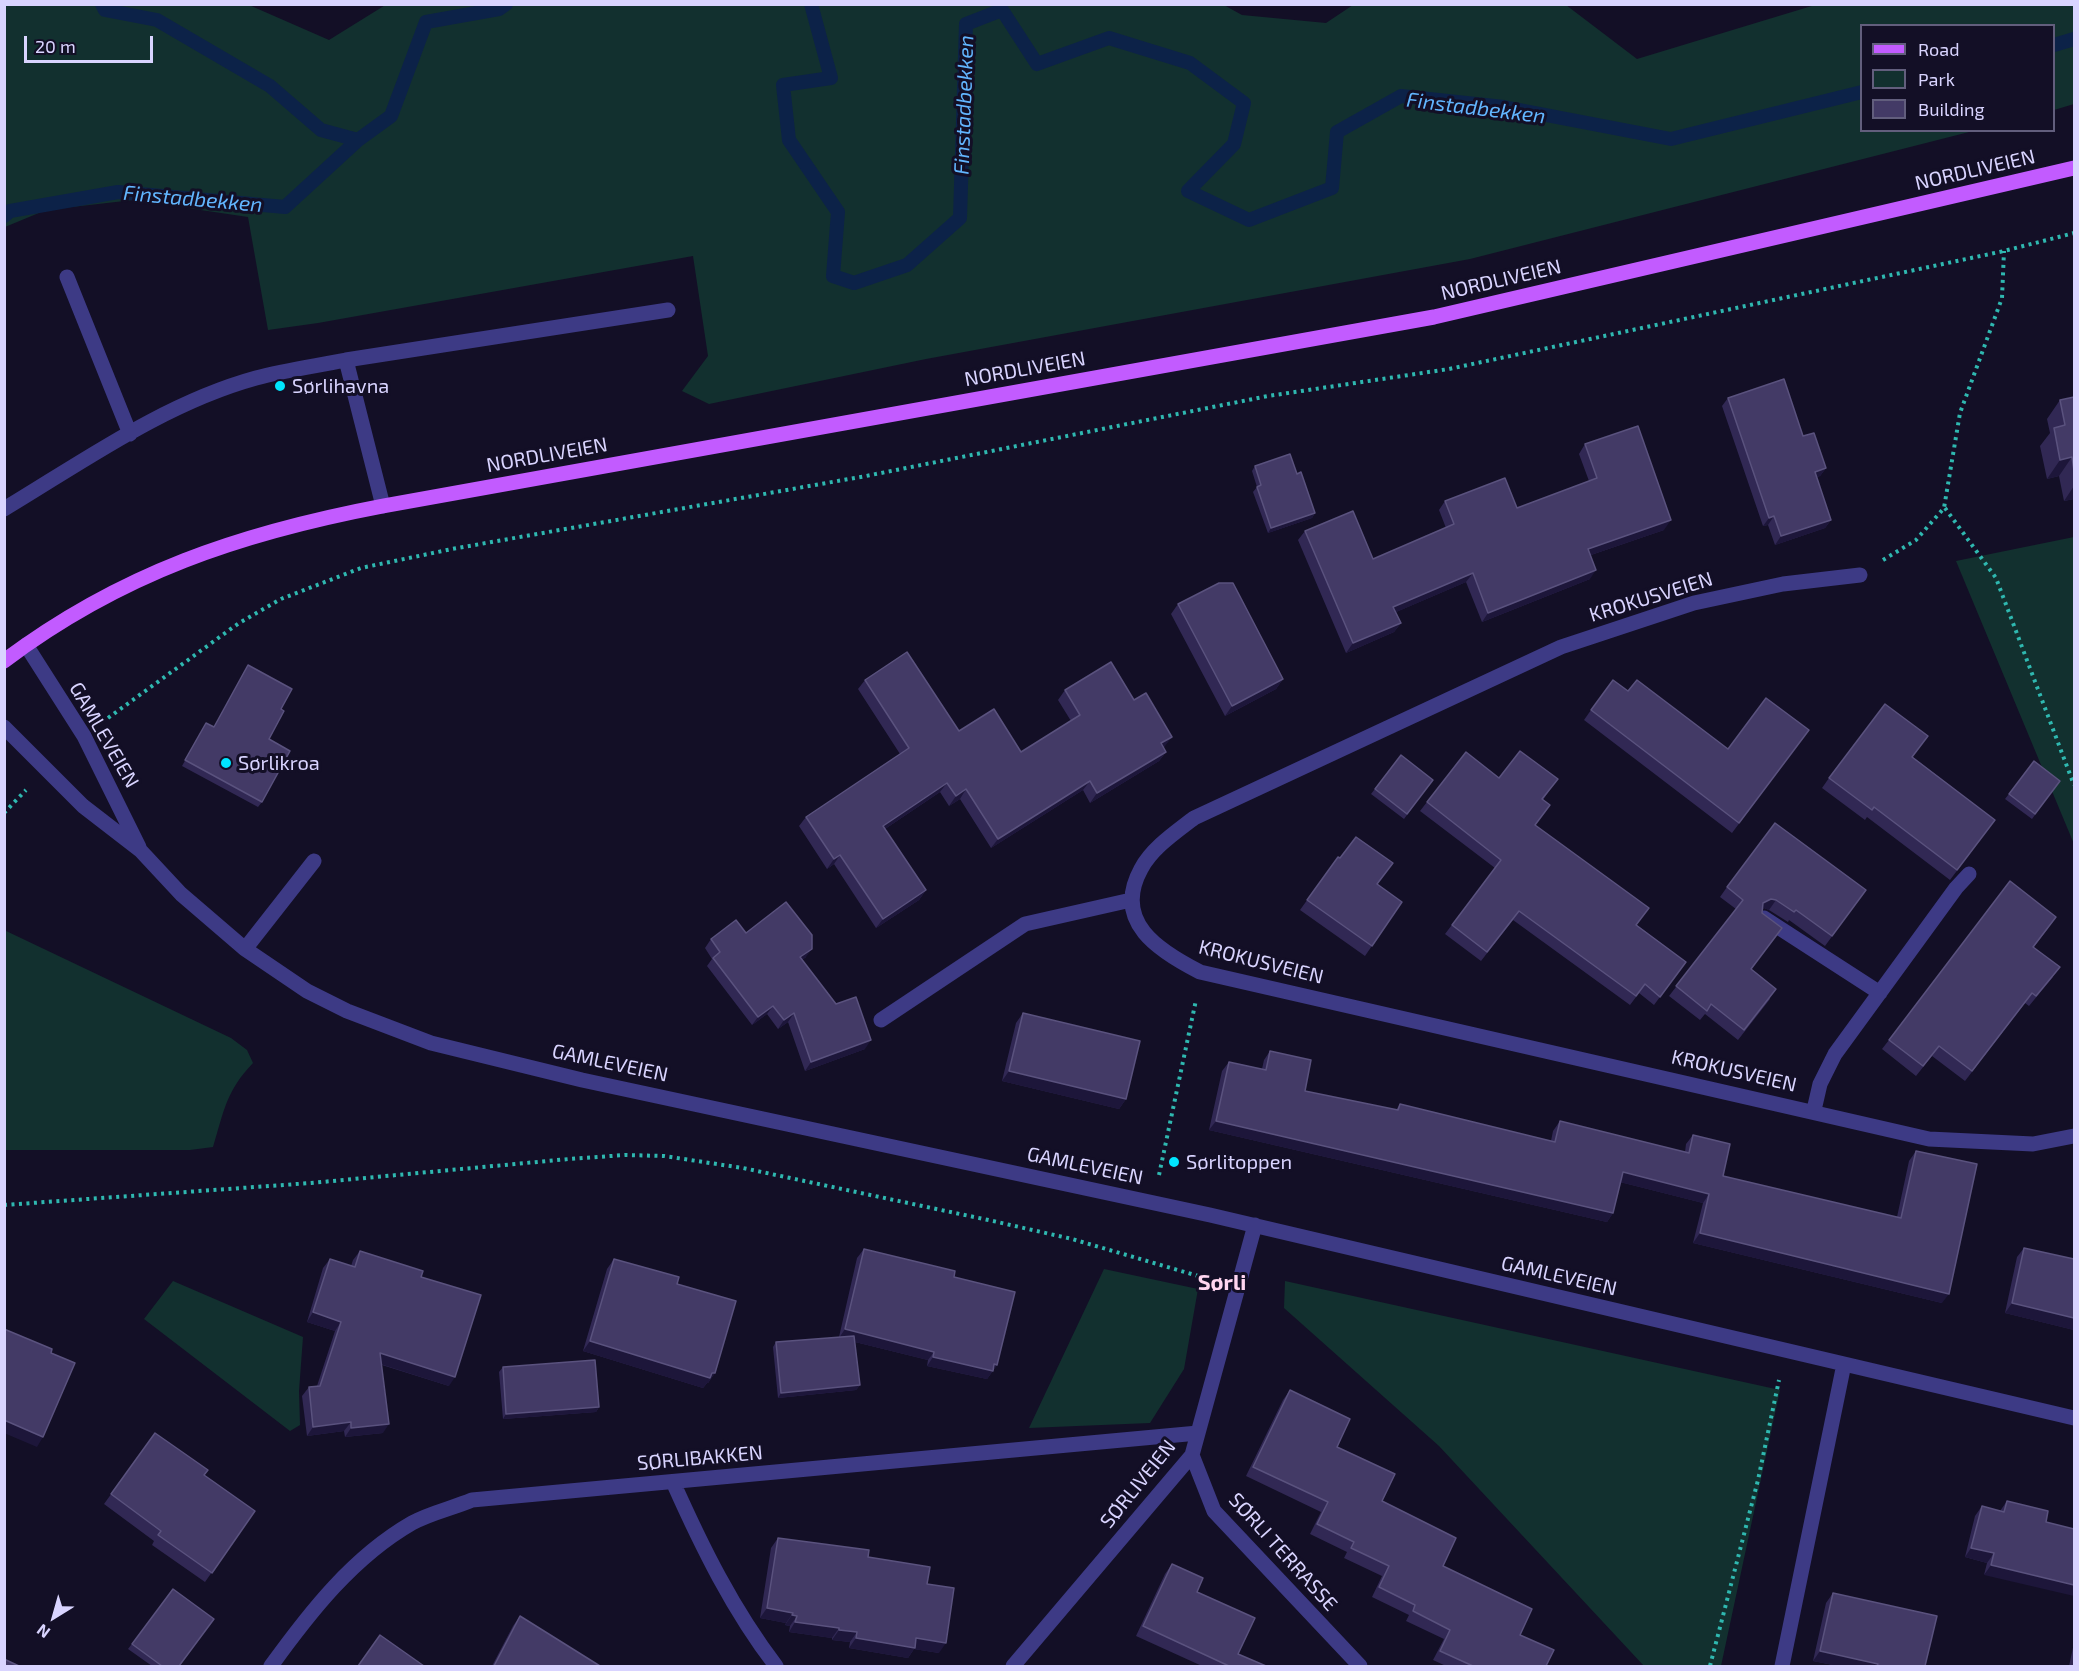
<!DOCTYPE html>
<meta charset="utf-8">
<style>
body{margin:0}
#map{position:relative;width:2079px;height:1671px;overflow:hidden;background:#130f26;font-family:"Exo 2",sans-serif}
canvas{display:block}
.frame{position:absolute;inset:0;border:6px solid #d9d4ff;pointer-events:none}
.legend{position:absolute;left:1860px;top:24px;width:195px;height:108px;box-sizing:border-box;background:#130f26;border:2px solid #625e7d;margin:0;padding:8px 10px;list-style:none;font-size:18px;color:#d9d4ff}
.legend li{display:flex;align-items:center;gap:12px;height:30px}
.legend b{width:30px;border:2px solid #625e7d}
.north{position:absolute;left:24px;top:1587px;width:60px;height:60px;-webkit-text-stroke:4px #130f26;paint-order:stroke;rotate:217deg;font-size:16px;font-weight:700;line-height:24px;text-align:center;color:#d9d4ff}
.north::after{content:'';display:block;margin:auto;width:21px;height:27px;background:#d9d4ff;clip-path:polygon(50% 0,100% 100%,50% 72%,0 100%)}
.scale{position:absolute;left:24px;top:36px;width:129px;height:27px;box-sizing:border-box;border:3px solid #d9d4ff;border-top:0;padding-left:8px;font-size:18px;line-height:21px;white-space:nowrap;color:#d9d4ff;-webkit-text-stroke:4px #130f26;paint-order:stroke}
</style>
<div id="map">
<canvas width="2079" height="1671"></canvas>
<div class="frame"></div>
<ul class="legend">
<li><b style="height:8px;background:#c25bff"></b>Road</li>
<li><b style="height:16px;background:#12302f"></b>Park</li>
<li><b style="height:16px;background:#433a66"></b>Building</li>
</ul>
<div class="north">N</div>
<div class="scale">20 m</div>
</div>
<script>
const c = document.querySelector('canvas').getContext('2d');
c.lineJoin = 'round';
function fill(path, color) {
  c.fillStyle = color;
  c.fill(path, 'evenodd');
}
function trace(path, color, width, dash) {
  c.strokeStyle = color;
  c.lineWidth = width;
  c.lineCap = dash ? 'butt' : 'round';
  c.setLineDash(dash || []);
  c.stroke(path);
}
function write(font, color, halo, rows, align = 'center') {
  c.font = font + ' "Exo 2",sans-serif';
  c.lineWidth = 6;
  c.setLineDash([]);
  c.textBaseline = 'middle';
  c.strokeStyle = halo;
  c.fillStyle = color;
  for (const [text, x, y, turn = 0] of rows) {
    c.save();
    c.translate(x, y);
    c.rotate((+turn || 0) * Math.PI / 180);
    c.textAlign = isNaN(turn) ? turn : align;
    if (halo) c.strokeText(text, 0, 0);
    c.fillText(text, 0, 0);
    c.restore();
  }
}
const green = new Path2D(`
 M 387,4 L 1222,4 L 1242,15 L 1326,23 L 1353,5 L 1566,5 L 1637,59 L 1815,5 L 2074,5 L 2074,104 L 2054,110 L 2054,26 L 1862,26 L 1862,130 L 1973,131 L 1470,259 L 926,359 L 709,404 L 682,391 L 708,356 L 693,256 L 318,323 L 268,330 L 248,217 L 133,200 L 46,210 L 5,227 L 5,5 L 249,5 L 329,40 Z
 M 2074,537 L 2074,844 L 1956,561 Z
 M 4,930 L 231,1038 L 247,1050 L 253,1063 C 226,1091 224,1111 213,1147 L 190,1150 L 5,1150 Z
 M 1104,1269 L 1198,1289 L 1184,1369 L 1150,1423 L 1029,1428 Z
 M 173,1281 L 303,1337 L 299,1391 L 300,1425 L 290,1431 L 144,1319 Z
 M 1285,1281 L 1780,1390 L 1721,1666 L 1644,1666 L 1439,1446 L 1284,1308 Z`);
const stream = new Path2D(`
 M 102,4 L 105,10 L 157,20 L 270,86 L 321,130 L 358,140
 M 811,4 L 831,78 L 783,85 L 789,140 L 838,212 L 833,276 L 854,283 L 907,265 L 960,218 L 966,24 L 1002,10 L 1037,64 L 1109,38 L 1190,63 L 1244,103 L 1234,144 L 1188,191 L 1249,220 L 1332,188 L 1337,132 L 1401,96 L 1504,107 L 1671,139 L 1862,92
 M 2054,45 L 2074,39
 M 4,216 L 10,211 L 118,192 L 285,207 L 358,140 L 391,116 L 426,22 L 499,9 L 506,4`);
const path = new Path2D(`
 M 1945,508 L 1996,578 L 2074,785
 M 1883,560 L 1916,540 L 1944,508 L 1960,413 L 2002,298 L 2004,251
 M 108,718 L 239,623 L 281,599 L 361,568 L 452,549 L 866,476 L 1268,396 L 1449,369 L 2004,251 L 2074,233
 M 4,813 L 26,790
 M 1159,1175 L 1196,1000
 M 4,1205 L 311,1183 L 569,1159 L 625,1155 L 664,1156 L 743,1168 L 993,1221 L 1072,1239 L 1205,1278
 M 1710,1666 L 1758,1480 L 1779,1380`);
const minor = new Path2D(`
 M 67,277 L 130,434
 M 346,360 L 668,310
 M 4,509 C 84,461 165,403 256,378 C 285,370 316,366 346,360 L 383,506
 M 1860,575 L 1783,584 L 1694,603 L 1561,647 L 1194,818 C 1176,832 1152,848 1141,869 C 1112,922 1159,951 1200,972 L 1929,1139 L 2033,1144 L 2074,1136
 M 26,645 L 84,736 L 139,847
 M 4,727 L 83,806 L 140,850 L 181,894 L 245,949 L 307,991 L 347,1011 L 431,1043 L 582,1080 L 1210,1215 L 2074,1418
 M 1764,918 L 1880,993
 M 245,949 L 314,861
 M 881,1020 L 1025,924 L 1131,900
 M 1814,1110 L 1820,1084 L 1835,1054 L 1956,888 L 1969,874
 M 1192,1455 L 1214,1511 L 1360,1666
 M 673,1482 C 702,1547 733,1610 776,1666
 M 271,1666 C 310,1612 353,1557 412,1523 C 430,1513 453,1508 472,1500 L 1198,1433
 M 1013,1666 L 1192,1455 L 1255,1225
 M 1782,1666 L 1844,1364`);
const major = new Path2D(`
 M 4,661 C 121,573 241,533 383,506 L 1434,317 L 2074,168`);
const wall = new Path2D(`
 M 2074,397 L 2074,499 L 2064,501 L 2059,476 L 2047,479 L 2040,446 L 2050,433 L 2047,419 L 2060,400 Z
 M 1728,398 L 1803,436 L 1826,468 L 1820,476 L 1817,477 L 1831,520 L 1825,528 L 1775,545 L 1768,525 L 1763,526 L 1722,406 Z
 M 1585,444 L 1664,530 L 1591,555 L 1590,579 L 1482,622 L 1466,582 L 1396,612 L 1401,623 L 1394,632 L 1346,653 L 1298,540 L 1305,531 L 1373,559 L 1446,528 L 1439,510 L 1445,501 L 1517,508 L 1589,481 L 1579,454 Z
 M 1255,466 L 1297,474 L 1315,513 L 1312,518 L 1268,533 L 1253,492 L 1257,487 L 1252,471 Z
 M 1178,604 L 1283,679 L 1276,689 L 1225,716 L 1171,614 Z
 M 248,665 L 281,709 L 269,739 L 262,802 L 258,807 L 182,766 L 206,723 L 214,727 Z
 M 865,680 L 959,731 L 1021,752 L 1071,721 L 1058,700 L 1065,690 L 1134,700 L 1165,746 L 1163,747 L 1166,752 L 1159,761 L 1090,803 L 1083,790 L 991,848 L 960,799 L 949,806 L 940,792 L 885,829 L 926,890 L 919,900 L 876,928 L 834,864 L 827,869 L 799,826 L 806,817 L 900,754 L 858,689 Z
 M 1628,691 L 1728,749 L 1809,730 L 1732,833 L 1584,720 L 1591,710 Z
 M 1401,755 L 1433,780 L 1404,819 L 1371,794 Z
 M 1913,757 L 1995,820 L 1950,880 L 1867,817 L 1865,820 L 1822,788 L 1829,778 Z
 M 2034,761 L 2060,781 L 2032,819 L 2005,799 Z
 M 1499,778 L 1551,788 L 1543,800 L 1535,825 L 1637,925 L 1686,962 L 1654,1005 L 1639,993 L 1630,1005 L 1513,920 L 1481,961 L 1445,934 L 1495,868 L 1420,811 L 1427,802 Z
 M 1338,857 L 1402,902 L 1365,956 L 1300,910 Z
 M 1727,887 L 1866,890 L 1825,946 L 1789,920 L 1788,922 L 1769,910 L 1764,908 L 1763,909 L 1762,913 L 1782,928 L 1751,969 L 1770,999 L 1738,1040 L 1705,1014 L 1700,1020 L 1669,996 L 1736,909 L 1720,897 Z
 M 2049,927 L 2034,947 L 2053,977 L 2029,1006 L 2025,1003 L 1965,1081 L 1932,1056 L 1916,1076 L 1882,1049 L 1889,1040 Z
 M 746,933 L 806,957 L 802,960 L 865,1049 L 805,1071 L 788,1022 L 778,1029 L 767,1014 L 752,1025 L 707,966 L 712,959 L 705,948 L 711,939 Z
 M 1023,1013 L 1126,1099 L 1119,1109 L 1002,1081 L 1016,1023 Z
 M 1270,1051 L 1305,1091 L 1396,1110 L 1400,1104 L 1551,1141 L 1553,1131 L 1560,1121 L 1685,1152 L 1686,1144 L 1693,1135 L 1723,1176 L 1897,1217 L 1909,1161 L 1916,1151 L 1942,1303 L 1693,1243 L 1703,1203 L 1620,1182 L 1613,1213 L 1607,1222 L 1209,1130 L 1222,1071 L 1229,1062 L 1262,1069 L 1264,1060 Z
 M 2024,1248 L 2074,1259 L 2074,1330 L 2005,1313 L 2017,1257 Z
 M 864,1249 L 954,1277 L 997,1365 L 987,1379 L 927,1366 L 928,1360 L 855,1342 L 860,1385 L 856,1390 L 778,1398 L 773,1347 L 776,1342 L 839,1337 L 857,1258 Z
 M 360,1251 L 421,1277 L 449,1386 L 382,1365 L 383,1433 L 345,1437 L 344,1431 L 307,1436 L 302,1396 L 309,1387 L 317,1386 L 335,1331 L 307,1322 L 323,1268 L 330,1259 L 351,1266 L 353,1260 Z
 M 614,1259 L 677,1284 L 715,1373 L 708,1383 L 707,1383 L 703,1388 L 583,1351 L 607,1269 Z
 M 503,1367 L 599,1407 L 596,1412 L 503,1419 L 499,1372 Z
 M 1290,1390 L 1382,1501 L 1443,1566 L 1520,1635 L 1546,1666 L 1446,1666 L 1433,1660 L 1444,1639 L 1406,1621 L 1409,1615 L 1372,1597 L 1382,1576 L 1344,1558 L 1347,1552 L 1310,1534 L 1321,1512 L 1246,1476 L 1283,1400 Z
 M 155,1433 L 205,1476 L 255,1511 L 205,1582 L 152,1545 L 154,1541 L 104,1504 Z
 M 2007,1501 L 2048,1511 L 1984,1575 L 1987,1563 L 1965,1557 L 1975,1516 L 1982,1506 L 2000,1511 Z
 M 778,1538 L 868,1557 L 927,1584 L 939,1653 L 914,1649 L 908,1658 L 849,1648 L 850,1642 L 832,1640 L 832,1638 L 789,1632 L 790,1626 L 785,1625 L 786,1623 L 760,1618 L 771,1548 Z
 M 1172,1564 L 1197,1592 L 1238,1654 L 1266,1666 L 1202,1666 L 1136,1636 L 1165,1574 Z
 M 173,1589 L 179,1666 L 152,1666 L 128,1649 Z
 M 1833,1593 L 1925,1666 L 1838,1666 L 1813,1661 L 1826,1603 Z
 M 520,1616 L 600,1666 L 492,1666 L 513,1626 Z
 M 2074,1643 L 2074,1666 L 2069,1666 Z`);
const shadedWall = new Path2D(`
 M 2072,457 L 2059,476 L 2047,479 L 2060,460 Z
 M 1826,468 L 1820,476 L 1809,480 L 1815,472 Z
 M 2074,486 L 2074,499 L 2064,501 Z
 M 1315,513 L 1312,518 L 1268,533 L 1271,528 Z
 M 1774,516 L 1768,525 L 1763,526 L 1769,518 Z
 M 1671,520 L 1664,530 L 1582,558 L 1588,549 Z
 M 1831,520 L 1825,528 L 1775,545 L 1781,536 Z
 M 1596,570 L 1590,579 L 1482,622 L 1488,613 Z
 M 1473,573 L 1466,582 L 1387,616 L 1393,607 Z
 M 1401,623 L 1394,632 L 1346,653 L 1353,643 Z
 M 1283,679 L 1276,689 L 1225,716 L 1232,706 Z
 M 1172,737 L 1165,746 L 1154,753 L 1161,743 Z
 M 1166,752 L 1159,761 L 1090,803 L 1097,793 Z
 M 1090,781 L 1083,790 L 991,848 L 998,839 Z
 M 947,783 L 940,792 L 876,835 L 883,826 Z
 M 966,789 L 960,799 L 949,806 L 956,796 Z
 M 840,855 L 834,864 L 827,869 L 834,859 Z
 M 926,890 L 919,900 L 876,928 L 883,919 Z
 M 1771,899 L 1776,900 L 1769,910 L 1764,908 L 1756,912 L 1763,903 Z
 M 812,949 L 806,957 L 794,966 L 800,957 Z
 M 773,1006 L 767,1014 L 752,1025 L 758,1017 Z
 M 794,1013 L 788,1022 L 778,1029 L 784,1020 Z
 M 871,1040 L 865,1049 L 805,1071 L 811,1062 Z
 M 1009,1071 L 1126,1099 L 1119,1109 L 1002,1081 Z
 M 1216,1121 L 1613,1213 L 1607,1222 L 1209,1130 Z
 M 1623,1172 L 1709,1194 L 1703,1203 L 1616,1181 Z
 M 1700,1233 L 1949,1294 L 1942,1303 L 1693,1243 Z
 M 2012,1303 L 2074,1318 L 2074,1330 L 2005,1313 Z
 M 313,1312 L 341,1322 L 335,1331 L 307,1322 Z
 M 845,1329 L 934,1352 L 928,1360 L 839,1338 Z
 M 590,1341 L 715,1373 L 708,1383 L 707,1383 L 703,1388 L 583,1351 Z
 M 380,1353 L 455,1377 L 449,1386 L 374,1362 Z
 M 933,1357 L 997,1365 L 987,1379 L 927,1366 Z
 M 860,1385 L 856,1390 L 778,1398 L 781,1393 Z
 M 599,1407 L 596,1412 L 503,1419 L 506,1414 Z
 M 4,1420 L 43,1437 L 37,1447 L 4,1433 Z
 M 351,1422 L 344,1431 L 307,1436 L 313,1427 Z
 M 389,1424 L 383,1433 L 345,1437 L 351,1428 Z
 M 1971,1548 L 1994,1553 L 1987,1563 L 1965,1557 Z
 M 1991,1565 L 2074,1585 L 2074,1596 L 1984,1575 Z
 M 767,1608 L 793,1613 L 786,1623 L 760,1618 Z
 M 792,1615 L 797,1616 L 790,1626 L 785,1625 Z
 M 795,1622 L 839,1628 L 832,1638 L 789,1632 Z
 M 839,1630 L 857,1632 L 850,1642 L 832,1640 Z
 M 856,1638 L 916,1638 L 946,1643 L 939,1653 L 914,1649 L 908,1658 L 849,1648 Z
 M 1820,1651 L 1878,1664 L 1876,1666 L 1838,1666 L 1813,1661 Z`);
const building = new Path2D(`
 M 1784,379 L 1803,436 L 1814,433 L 1826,468 L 1815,472 L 1831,520 L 1781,536 L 1774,516 L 1769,518 L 1728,398 Z
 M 2074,397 L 2074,471 L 2072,457 L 2060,460 L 2054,428 L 2065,425 L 2060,400 Z
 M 1638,426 L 1671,520 L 1588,549 L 1596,570 L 1488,613 L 1473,573 L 1393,607 L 1401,623 L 1353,643 L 1305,531 L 1353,511 L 1373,559 L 1454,524 L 1445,501 L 1505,478 L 1517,508 L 1597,478 L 1585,444 Z
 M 1290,454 L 1297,474 L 1301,472 L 1315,513 L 1271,528 L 1257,487 L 1261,485 L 1255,466 Z
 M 1219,583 L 1233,583 L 1283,679 L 1232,706 L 1178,604 Z
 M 907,652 L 959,731 L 994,709 L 1021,752 L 1080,715 L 1065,690 L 1111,662 L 1134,700 L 1146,693 L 1172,737 L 1161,743 L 1166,752 L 1097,793 L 1090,781 L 998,839 L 966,789 L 956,796 L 947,783 L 883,826 L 926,890 L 883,919 L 840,855 L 834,859 L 806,817 L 909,748 L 865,680 Z
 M 248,665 L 292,689 L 281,709 L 284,711 L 269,739 L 290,751 L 262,802 L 185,760 L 206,723 L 214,727 Z
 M 1613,680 L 1628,691 L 1637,680 L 1728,749 L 1766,698 L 1809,730 L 1739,823 L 1591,710 Z
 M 1885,704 L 1928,736 L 1912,757 L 1995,820 L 1957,870 L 1874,807 L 1872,810 L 1829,778 Z
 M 1520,751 L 1558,779 L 1542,799 L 1550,805 L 1535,825 L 1649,908 L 1636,925 L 1686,962 L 1660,997 L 1645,984 L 1636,996 L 1519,911 L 1487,952 L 1452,925 L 1501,860 L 1427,802 L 1466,752 L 1499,778 Z
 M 1401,755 L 1433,780 L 1407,814 L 1375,789 Z
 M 2034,761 L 2060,781 L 2035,814 L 2009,794 Z
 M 1775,823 L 1866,890 L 1832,936 L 1796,910 L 1794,912 L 1776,900 L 1771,899 L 1763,903 L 1762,913 L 1782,928 L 1751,969 L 1776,989 L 1744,1030 L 1711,1004 L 1707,1011 L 1676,986 L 1743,900 L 1727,887 Z
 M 1356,837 L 1393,863 L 1377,884 L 1402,902 L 1372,946 L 1307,900 L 1338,857 L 1340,858 Z
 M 2010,881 L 2056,917 L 2033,947 L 2060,967 L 2036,996 L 2032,993 L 1972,1071 L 1939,1046 L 1923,1066 L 1889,1040 Z
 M 786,902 L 812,935 L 812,949 L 800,957 L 836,1004 L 856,997 L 871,1040 L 811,1062 L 794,1013 L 784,1020 L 773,1006 L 758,1017 L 713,958 L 720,952 L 711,939 L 736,920 L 746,933 Z
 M 1023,1013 L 1140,1041 L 1126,1099 L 1009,1071 Z
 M 1270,1051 L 1311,1060 L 1305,1091 L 1398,1110 L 1400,1104 L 1555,1142 L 1560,1121 L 1689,1153 L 1693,1135 L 1730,1144 L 1723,1176 L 1901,1218 L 1916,1151 L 1977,1164 L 1949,1294 L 1700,1233 L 1709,1194 L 1623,1172 L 1613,1213 L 1216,1121 L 1229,1062 L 1266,1070 Z
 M 2024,1248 L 2074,1259 L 2074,1318 L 2012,1303 Z
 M 864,1249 L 955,1271 L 954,1277 L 1015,1292 L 997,1365 L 994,1364 L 993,1371 L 933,1357 L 934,1352 L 845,1329 Z
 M 360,1251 L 423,1271 L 421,1277 L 481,1295 L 455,1377 L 380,1353 L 389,1424 L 351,1428 L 351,1422 L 313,1427 L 309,1387 L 320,1386 L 341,1322 L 313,1312 L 330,1259 L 355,1267 Z
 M 614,1259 L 679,1277 L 677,1284 L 736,1301 L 715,1373 L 712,1373 L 710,1378 L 590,1341 Z
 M 4,1329 L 52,1349 L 51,1353 L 75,1363 L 43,1437 L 4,1420 Z
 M 854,1336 L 860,1385 L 781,1393 L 776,1342 Z
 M 595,1360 L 599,1407 L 506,1414 L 503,1367 Z
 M 1290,1390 L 1350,1419 L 1337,1447 L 1395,1474 L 1382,1501 L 1456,1538 L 1443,1566 L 1532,1609 L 1520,1635 L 1554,1650 L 1546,1666 L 1473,1666 L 1440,1651 L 1450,1630 L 1413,1611 L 1415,1605 L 1379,1587 L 1389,1566 L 1351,1548 L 1354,1542 L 1317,1524 L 1328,1502 L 1253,1467 Z
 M 155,1433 L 208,1470 L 204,1475 L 255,1511 L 212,1573 L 158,1535 L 161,1531 L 111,1494 Z
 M 2007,1501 L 2048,1511 L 2046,1522 L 2074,1529 L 2074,1585 L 1991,1565 L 1994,1553 L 1971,1548 L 1982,1506 L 2004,1512 Z
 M 778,1538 L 869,1550 L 868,1557 L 930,1567 L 927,1584 L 954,1588 L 946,1643 L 916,1638 L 915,1648 L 856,1638 L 857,1632 L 839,1630 L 839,1628 L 795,1622 L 797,1616 L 792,1615 L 793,1613 L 767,1608 Z
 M 1172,1564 L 1203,1578 L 1197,1592 L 1255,1618 L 1238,1654 L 1266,1666 L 1229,1666 L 1143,1626 Z
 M 173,1589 L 214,1619 L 179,1666 L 162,1666 L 132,1644 Z
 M 1833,1593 L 1937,1616 L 1925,1666 L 1877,1666 L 1878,1664 L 1820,1651 Z
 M 520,1616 L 600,1666 L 494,1666 Z
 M 380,1635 L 424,1666 L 358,1666 Z
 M 4,1659 L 19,1666 L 4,1666 Z`);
const markers = [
 [280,386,6,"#00e5ff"],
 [226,763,6,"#00e5ff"],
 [1174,1162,6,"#00e5ff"]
];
const streetNames = [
 ["NORDLIVEIEN",1975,170,-13],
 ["NORDLIVEIEN",1501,280,-13],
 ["NORDLIVEIEN",1025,369,-10],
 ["NORDLIVEIEN",547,455,-10],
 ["KROKUSVEIEN",1651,597,-17],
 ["GAMLEVEIEN",104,735,60],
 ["KROKUSVEIEN",1261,962,14],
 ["GAMLEVEIEN",610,1063,12],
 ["KROKUSVEIEN",1734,1071,13],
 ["GAMLEVEIEN",1085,1166,12],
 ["GAMLEVEIEN",1559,1276,13],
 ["SØRLIBAKKEN",700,1458,-5],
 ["SØRLIVEIEN",1138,1484,-51],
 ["SØRLI TERRASSE",1283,1552,48]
];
const poiNames = [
 ["Sørlihavna",292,386],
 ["Sørlikroa",238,763],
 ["Sørlitoppen",1186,1162]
];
const waterNames = [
 ["Finstadbekken",964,105,-88],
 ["Finstadbekken",1476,108,7],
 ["Finstadbekken",193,199,5]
];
const quarterNames = [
 ["Sørli",1222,1283]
];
fill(green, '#12302f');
trace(stream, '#0c2248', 14);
trace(path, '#2fb8b0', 4, [3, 4.5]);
trace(minor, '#3d3a85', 15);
trace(major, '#c25bff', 15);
fill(wall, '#312854');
fill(shadedWall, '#1d163a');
fill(building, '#433a66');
trace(building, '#5a527e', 1.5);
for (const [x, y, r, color] of markers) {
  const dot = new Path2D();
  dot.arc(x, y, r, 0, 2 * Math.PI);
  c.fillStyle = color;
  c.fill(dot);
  trace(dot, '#130f26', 2);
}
write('20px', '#d9d4ff', '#130f26', streetNames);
write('20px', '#d9d4ff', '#130f26', poiNames, 'left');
write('italic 21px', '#62b6ff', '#130f26', waterNames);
write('bold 22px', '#ffd6f0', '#130f26', quarterNames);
</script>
